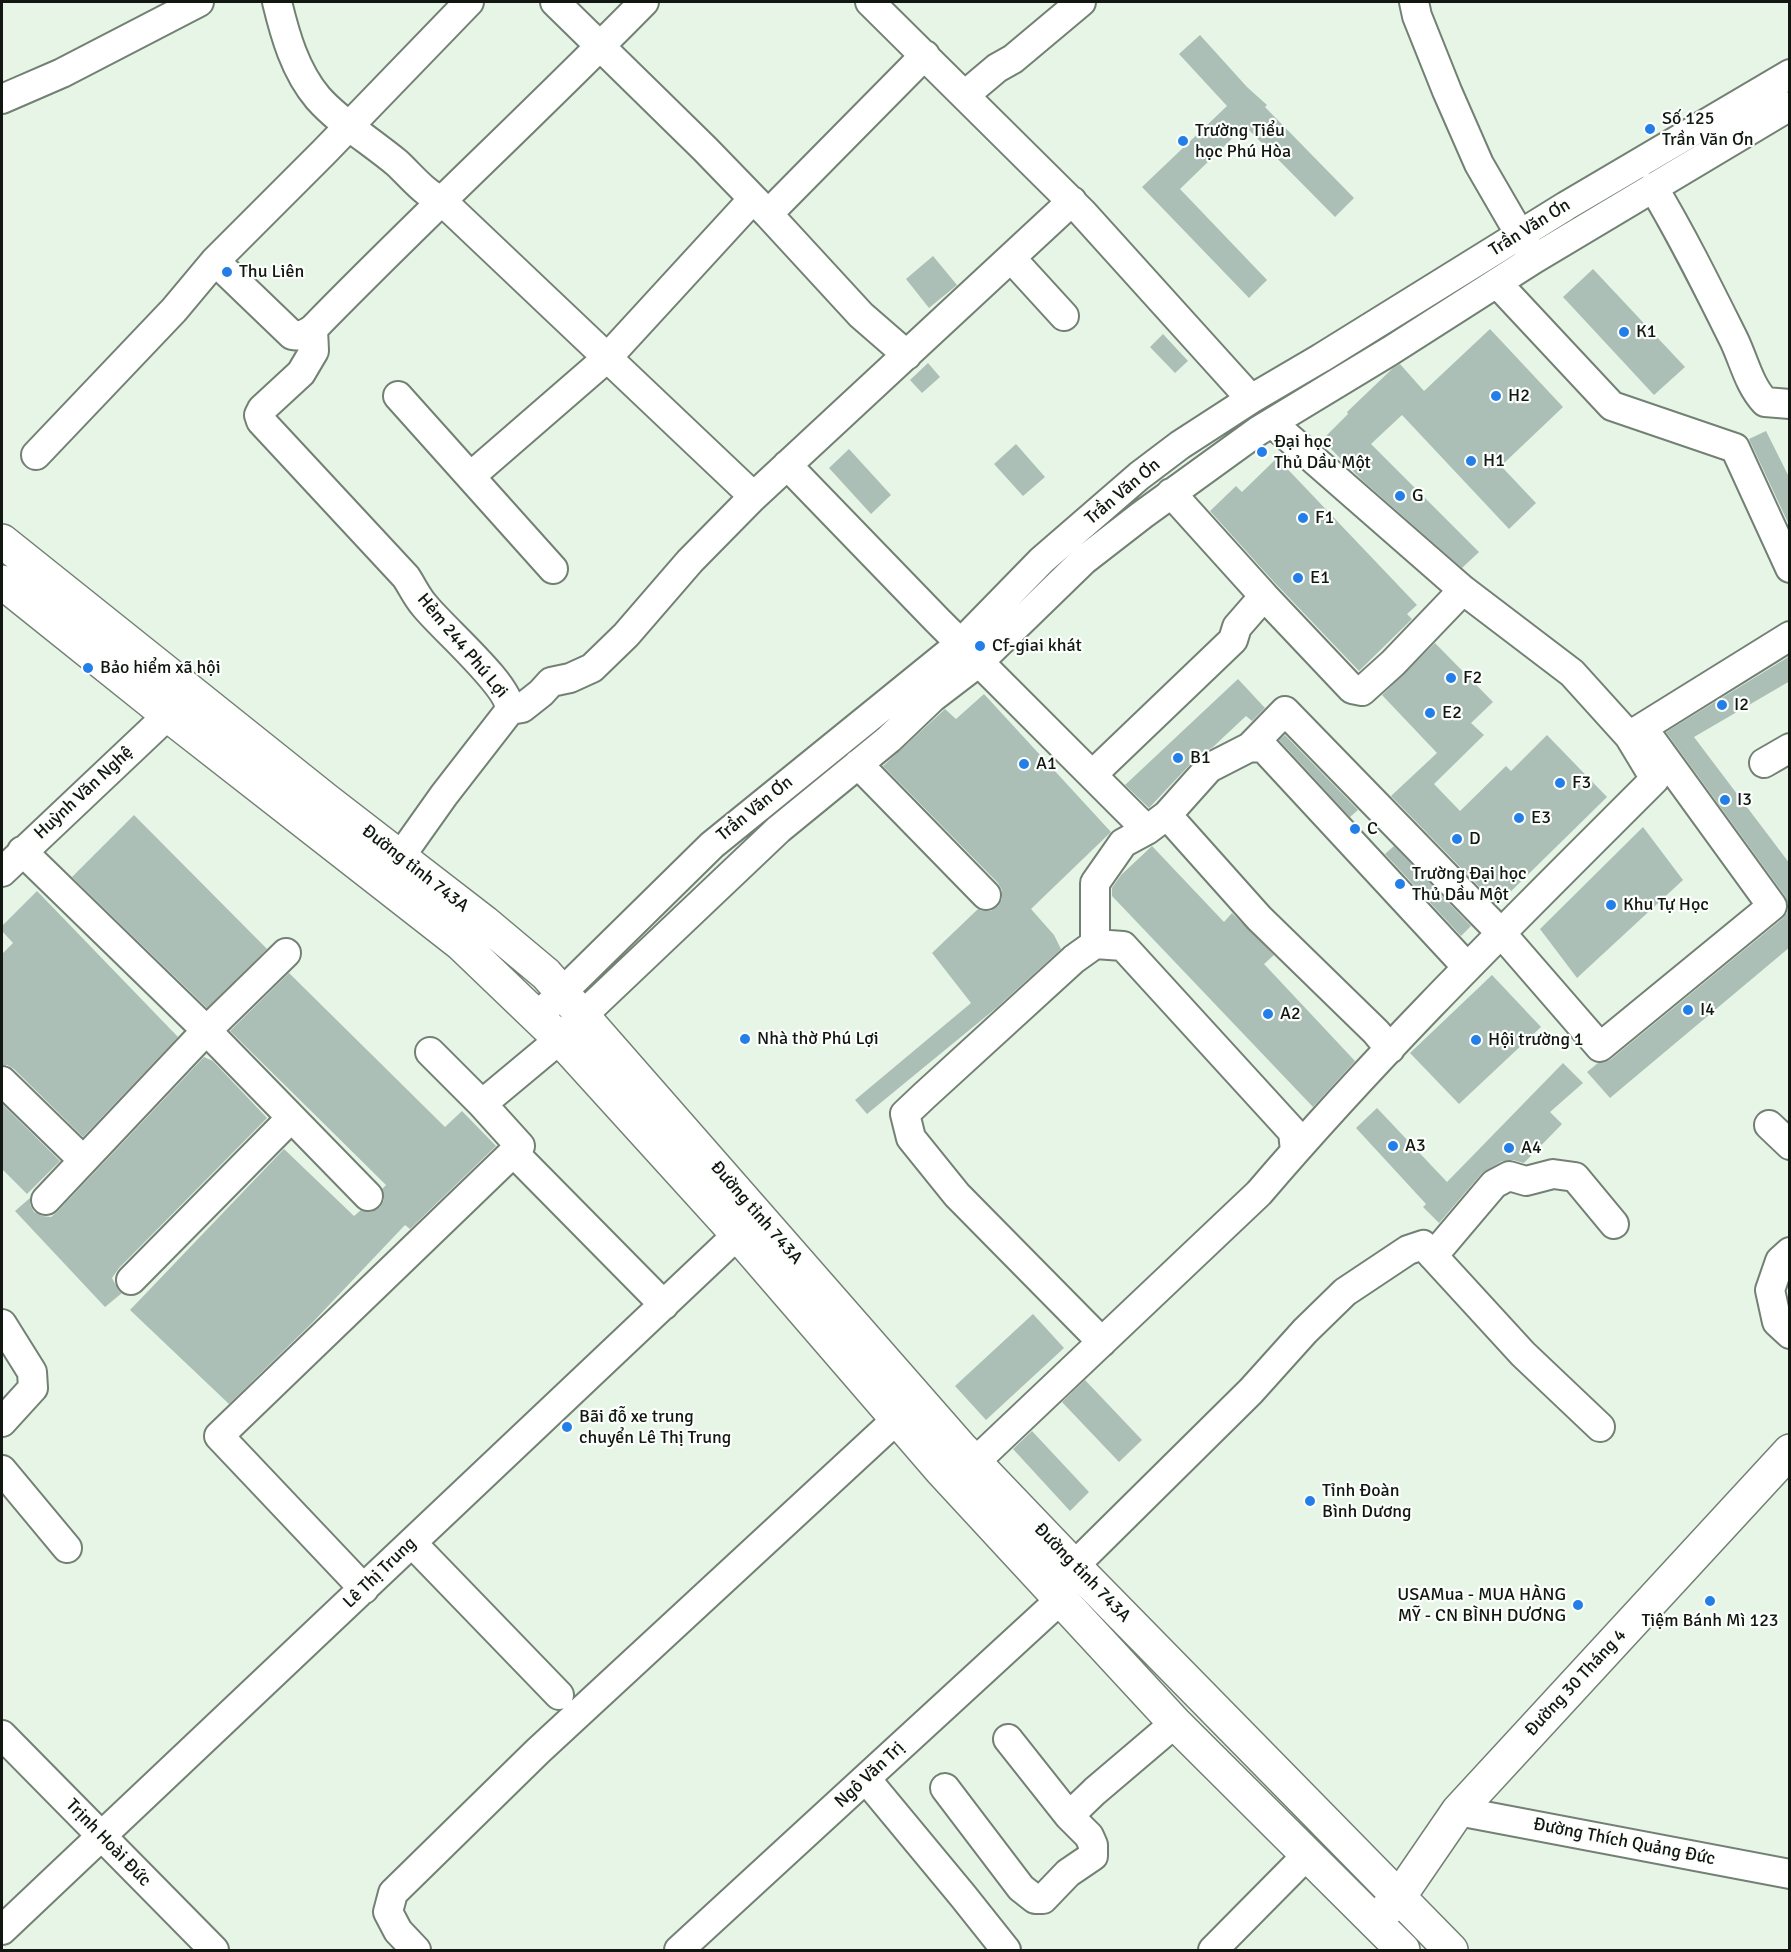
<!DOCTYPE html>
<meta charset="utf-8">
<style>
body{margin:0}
#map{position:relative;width:1791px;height:1952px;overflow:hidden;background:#e7f5e7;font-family:Signika,sans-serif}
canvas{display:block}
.frame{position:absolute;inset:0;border:3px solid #121712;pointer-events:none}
</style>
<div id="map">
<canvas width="1791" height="1952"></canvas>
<div class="frame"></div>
</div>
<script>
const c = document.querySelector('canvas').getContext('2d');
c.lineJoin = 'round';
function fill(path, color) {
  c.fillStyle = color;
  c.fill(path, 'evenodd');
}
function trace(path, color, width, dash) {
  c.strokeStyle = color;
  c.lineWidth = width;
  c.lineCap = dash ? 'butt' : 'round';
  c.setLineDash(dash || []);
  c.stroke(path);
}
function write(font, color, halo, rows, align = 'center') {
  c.font = font + ' Signika,sans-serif';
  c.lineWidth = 4.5;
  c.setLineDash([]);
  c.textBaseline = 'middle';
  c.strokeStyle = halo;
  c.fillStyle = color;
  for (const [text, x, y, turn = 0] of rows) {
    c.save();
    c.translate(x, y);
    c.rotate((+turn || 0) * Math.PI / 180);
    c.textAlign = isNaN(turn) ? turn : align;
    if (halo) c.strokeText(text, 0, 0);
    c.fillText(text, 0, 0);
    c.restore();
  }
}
const building = new Path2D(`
 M 1200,35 L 1247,87 L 1267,105 L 1265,107 L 1354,198 L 1335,217 L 1245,126 L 1180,189 L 1267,280 L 1249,298 L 1142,187 L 1227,106 L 1179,54 Z
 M 933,256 L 957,285 L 929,308 L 906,279 Z
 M 1593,269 L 1685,367 L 1654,395 L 1563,297 Z
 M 1490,329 L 1563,407 L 1501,466 L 1536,503 L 1509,529 L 1402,415 L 1371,444 L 1479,552 L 1462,568 L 1362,480 L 1322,440 L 1348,414 L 1347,412 L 1393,368 L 1400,364 L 1424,391 Z
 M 1163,334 L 1188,361 L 1175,373 L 1150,347 Z
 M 928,363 L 940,377 L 922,393 L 910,380 Z
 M 1766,431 L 1790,479 L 1790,527 L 1749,439 Z
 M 1016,444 L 1045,477 L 1023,496 L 994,464 Z
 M 849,449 L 891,495 L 871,514 L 829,468 Z
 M 1277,458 L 1417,605 L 1407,614 L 1412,619 L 1359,671 L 1274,582 L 1210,511 L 1236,486 L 1242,492 Z
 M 1435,643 L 1493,702 L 1471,723 L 1484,735 L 1434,784 L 1460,811 L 1506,766 L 1511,771 L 1547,735 L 1607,797 L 1497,905 L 1391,796 L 1437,753 L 1382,695 Z
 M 1790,656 L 1790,681 L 1694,737 L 1790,864 L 1790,947 L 1610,1098 L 1587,1072 L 1598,1063 L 1603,1063 L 1610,1060 L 1782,919 L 1787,913 L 1788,905 L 1785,896 L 1666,732 Z
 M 1238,679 L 1265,708 L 1252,721 L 1246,716 L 1213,747 L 1197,757 L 1149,808 L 1125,785 Z
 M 984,694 L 1111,832 L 1031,909 L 1054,935 L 1061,949 L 995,1009 L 867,1114 L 855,1100 L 971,1003 L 932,953 L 978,909 L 982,911 L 991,911 L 998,906 L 1002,899 L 1002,890 L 998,883 L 883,766 L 945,709 L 956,719 Z
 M 1285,735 L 1358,810 L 1350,817 L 1279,740 Z
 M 134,815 L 267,949 L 207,1008 L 72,877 Z
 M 1643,827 L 1683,880 L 1577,978 L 1540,929 Z
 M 1152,846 L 1224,922 L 1232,913 L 1274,955 L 1264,964 L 1355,1061 L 1313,1107 L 1112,896 L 1112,888 L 1121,875 Z
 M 1394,846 L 1471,926 L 1461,936 L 1385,854 Z
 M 37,891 L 178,1037 L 83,1137 L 14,1069 L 7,1065 L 2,1065 L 2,954 L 13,943 L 2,931 L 2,926 Z
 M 289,973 L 445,1127 L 462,1111 L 496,1146 L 410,1229 L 405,1225 L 312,1323 L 229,1404 L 130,1310 L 284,1149 L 354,1216 L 361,1210 L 371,1212 L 380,1207 L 384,1200 L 382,1189 L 386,1185 L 230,1031 Z
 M 1492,975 L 1541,1027 L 1459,1104 L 1410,1053 Z
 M 204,1057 L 213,1061 L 267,1118 L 119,1268 L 112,1278 L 119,1291 L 122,1293 L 105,1307 L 15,1211 L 30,1198 L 30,1205 L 34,1212 L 42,1216 L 51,1217 L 58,1211 Z
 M 1563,1063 L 1583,1083 L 1550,1112 L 1562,1124 L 1524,1163 L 1513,1160 L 1502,1161 L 1482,1173 L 1439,1223 L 1423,1207 L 1426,1204 L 1356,1128 L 1377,1108 L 1447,1182 Z
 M 2,1104 L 60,1161 L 27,1194 L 2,1169 Z
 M 1033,1314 L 1064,1348 L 986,1420 L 955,1386 Z
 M 1085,1380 L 1142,1440 L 1119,1462 L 1062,1402 Z
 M 1032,1431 L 1089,1492 L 1070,1511 L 1013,1449 Z`);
const minor = new Path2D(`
 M 277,2 C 285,35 295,71 318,98 C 339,122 372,142 397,163 C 411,176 424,193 442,201 L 751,494 L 752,498
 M 555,2 L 705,149 L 768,214 L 861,315 L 907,355
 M 870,2 L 1082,212 L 1251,399
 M 1414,2 L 1417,16 L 1447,91 L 1479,164 L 1530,252
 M 965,95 L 997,68 L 1013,59 L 1081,2
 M 2,99 L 62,73 L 199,2
 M 1653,187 C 1683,237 1708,288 1734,340 C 1744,361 1749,385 1765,402 L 1790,404
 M 768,214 L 925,55
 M 1011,258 L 1064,316
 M 215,261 L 292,335 C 300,337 306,334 313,329 C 421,218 535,113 644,2
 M 1497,283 L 1612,406 L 1735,448 L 1790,568
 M 313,329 L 314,351 L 301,373 L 262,409 L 259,415 L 261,421 L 406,577 C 412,586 417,597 424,605 C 442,628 510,685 510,710 L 444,795 L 400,857
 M 398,396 L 553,569
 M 36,455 L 174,310 L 215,261 L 324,152 L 469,2
 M 787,465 L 937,620 L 1147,830
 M 471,476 L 607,358 L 753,199
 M 1171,493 L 1264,596 L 1352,689 L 1362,691 L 1393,663 L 1463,590
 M 510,710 L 522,708 L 541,693 L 551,682 L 570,678 L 592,668 L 626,635 L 690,561 L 752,498 L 1072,201
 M 1629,736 L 1790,636
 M 1250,747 L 1285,711 L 1501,933 L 1600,1047 L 1772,906 L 1645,731
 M 1764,763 L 1790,748
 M 858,764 L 986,895
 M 1092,775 L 1233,640 L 1237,627 L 1264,596
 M 1167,815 L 1259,918 L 1376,1032 L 1390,1049
 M 22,851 L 207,1031 L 368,1196
 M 2,872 L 168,715 L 181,699
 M 1095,944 L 1095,883 L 1123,843 L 1147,830 L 1167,815 L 1209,768 L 1250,747 L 1264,748 L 1467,967
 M 537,1017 L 712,845 L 961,643 L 1042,560 L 1139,476 L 1180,445 L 1251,399 L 1321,358 L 1566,206 L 1790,74
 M 2,1081 L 83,1160
 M 482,1104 L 560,1039 L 583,1015 L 779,829 L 889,739 L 932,698 L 979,662 L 1084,560 L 1142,515 L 1258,431 L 1390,351 L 1534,259 L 1790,106
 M 1769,1125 L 1790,1145
 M 513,1152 L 664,1305
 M 46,1200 L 201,1036 L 286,953
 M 1790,1252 L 1780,1261 L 1770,1290 L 1777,1322 L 1790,1334
 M 1433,1256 L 1494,1184 L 1509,1176 L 1526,1181 L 1553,1174 L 1575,1177 L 1614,1224
 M 131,1280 L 291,1118
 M 2,1324 L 32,1372 L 33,1388 L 2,1422
 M 1102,1342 L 957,1195 L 911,1138 L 905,1114 L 924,1096 L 1074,959 L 1095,944 L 1123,946 L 1293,1132 L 1295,1151
 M 975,1462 L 1259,1193 C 1383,1048 1520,914 1655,779 L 1629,736 L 1572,673 L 1463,590 L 1272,423
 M 2,1470 L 67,1548
 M 412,1543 L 559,1695
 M 1074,1566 L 1251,1391 L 1305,1331 L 1345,1292 L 1408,1250 L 1423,1245 L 1523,1354 L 1600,1427
 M 364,1589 L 219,1436 L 520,1146 L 482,1104 L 430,1052
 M 2,1735 L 214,1950
 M 866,1779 L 963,1896 L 1006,1950
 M 945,1788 L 1021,1888 L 1035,1899 L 1043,1899 L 1068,1873 L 1093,1856 L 1093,1845 L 1089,1836 L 1069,1816 L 1008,1739
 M 1458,1811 L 1790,1874
 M 1069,1816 L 1095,1791 L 1175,1723
 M 2,1930 L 754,1219
 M 416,1950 L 398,1931 L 388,1912 L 393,1893 L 538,1751 L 897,1419
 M 679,1950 L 1061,1599
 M 1213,1950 L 1307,1855`);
const major = new Path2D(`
 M 2,541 L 326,800 L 484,922 L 546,974 L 962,1449 L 1074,1566 L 1451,1950
 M 2,582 L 168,715 L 461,944 L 560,1039 L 738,1235 L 941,1470 L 1175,1723 L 1403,1950
 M 1383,1913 L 1399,1897 L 1458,1811 L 1790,1451`);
const markers = [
 [1650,129,6,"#247ee8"],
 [1183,141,6,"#247ee8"],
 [227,272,6,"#247ee8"],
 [1624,332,6,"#247ee8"],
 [1496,396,6,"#247ee8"],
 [1262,452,6,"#247ee8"],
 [1471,461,6,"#247ee8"],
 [1400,496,6,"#247ee8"],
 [1303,518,6,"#247ee8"],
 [1298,578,6,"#247ee8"],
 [980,646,6,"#247ee8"],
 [88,668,6,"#247ee8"],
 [1451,678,6,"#247ee8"],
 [1722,705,6,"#247ee8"],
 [1430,713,6,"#247ee8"],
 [1178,758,6,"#247ee8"],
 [1024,764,6,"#247ee8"],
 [1560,783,6,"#247ee8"],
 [1725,800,6,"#247ee8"],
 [1519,818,6,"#247ee8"],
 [1355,829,6,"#247ee8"],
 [1457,839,6,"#247ee8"],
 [1400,884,6,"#247ee8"],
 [1611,905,6,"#247ee8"],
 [1688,1010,6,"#247ee8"],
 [1268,1014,6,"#247ee8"],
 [745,1039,6,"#247ee8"],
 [1476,1040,6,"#247ee8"],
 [1393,1146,6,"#247ee8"],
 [1509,1148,6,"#247ee8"],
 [567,1427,6,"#247ee8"],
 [1310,1501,6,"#247ee8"],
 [1710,1601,6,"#247ee8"],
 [1578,1605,6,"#247ee8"]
];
const poiNames = [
 ["Số 125",1662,119],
 ["Trần Văn Ơn",1662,140],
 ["Trường Tiểu",1195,131],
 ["học Phú Hòa",1195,152],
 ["Thu Liên",239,272],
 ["K1",1636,332],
 ["H2",1508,396],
 ["Đại học",1274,442],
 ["Thủ Dầu Một",1274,463],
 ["H1",1483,461],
 ["G",1412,496],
 ["F1",1315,518],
 ["E1",1310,578],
 ["Cf-giai khát",992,646],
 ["Bảo hiểm xã hội",100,668],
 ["F2",1463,678],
 ["I2",1734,705],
 ["E2",1442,713],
 ["B1",1190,758],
 ["A1",1036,764],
 ["F3",1572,783],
 ["I3",1737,800],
 ["E3",1531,818],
 ["C",1367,829],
 ["D",1469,839],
 ["Trường Đại học",1412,874],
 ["Thủ Dầu Một",1412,895],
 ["Khu Tự Học",1623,905],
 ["I4",1700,1010],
 ["A2",1280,1014],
 ["Nhà thờ Phú Lợi",757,1039],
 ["Hội trường 1",1488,1040],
 ["A3",1405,1146],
 ["A4",1521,1148],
 ["Bãi đỗ xe trung",579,1417],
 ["chuyển Lê Thị Trung",579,1438],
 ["Tỉnh Đoàn",1322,1491],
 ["Bình Dương",1322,1512],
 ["USAMua - MUA HÀNG",1566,1595,"right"],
 ["MỸ - CN BÌNH DƯƠNG",1566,1616,"right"],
 ["Tiệm Bánh Mì 123",1710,1621,"center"]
];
const streetNames = [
 ["Trần Văn Ơn",1530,228,-32],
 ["Trần Văn Ơn",1123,492,-40],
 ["Hẻm 244 Phú Lợi",462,646,50],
 ["Huỳnh Văn Nghệ",84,793,-43],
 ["Trần Văn Ơn",755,809,-39],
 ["Đường tỉnh 743A",415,869,38],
 ["Đường tỉnh 743A",756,1213,49],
 ["Lê Thị Trung",380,1573,-44],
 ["Đường tỉnh 743A",1082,1573,46],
 ["Đường 30 Tháng 4",1576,1683,-47],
 ["Ngô Văn Trị",870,1775,-43],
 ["Đường Thích Quảng Đức",1624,1842,11],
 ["Trịnh Hoài Đức",108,1843,46]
];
fill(building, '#abbfb6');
trace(minor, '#738074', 32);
trace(major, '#738074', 36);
trace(minor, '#fff', 28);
trace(major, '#fff', 33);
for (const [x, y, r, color] of markers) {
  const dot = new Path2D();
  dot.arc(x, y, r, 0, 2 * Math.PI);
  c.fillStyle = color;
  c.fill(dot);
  trace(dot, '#fcfffc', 2);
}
write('18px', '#121712', '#fcfffc', poiNames, 'left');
write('18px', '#121712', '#fcfffc', streetNames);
</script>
